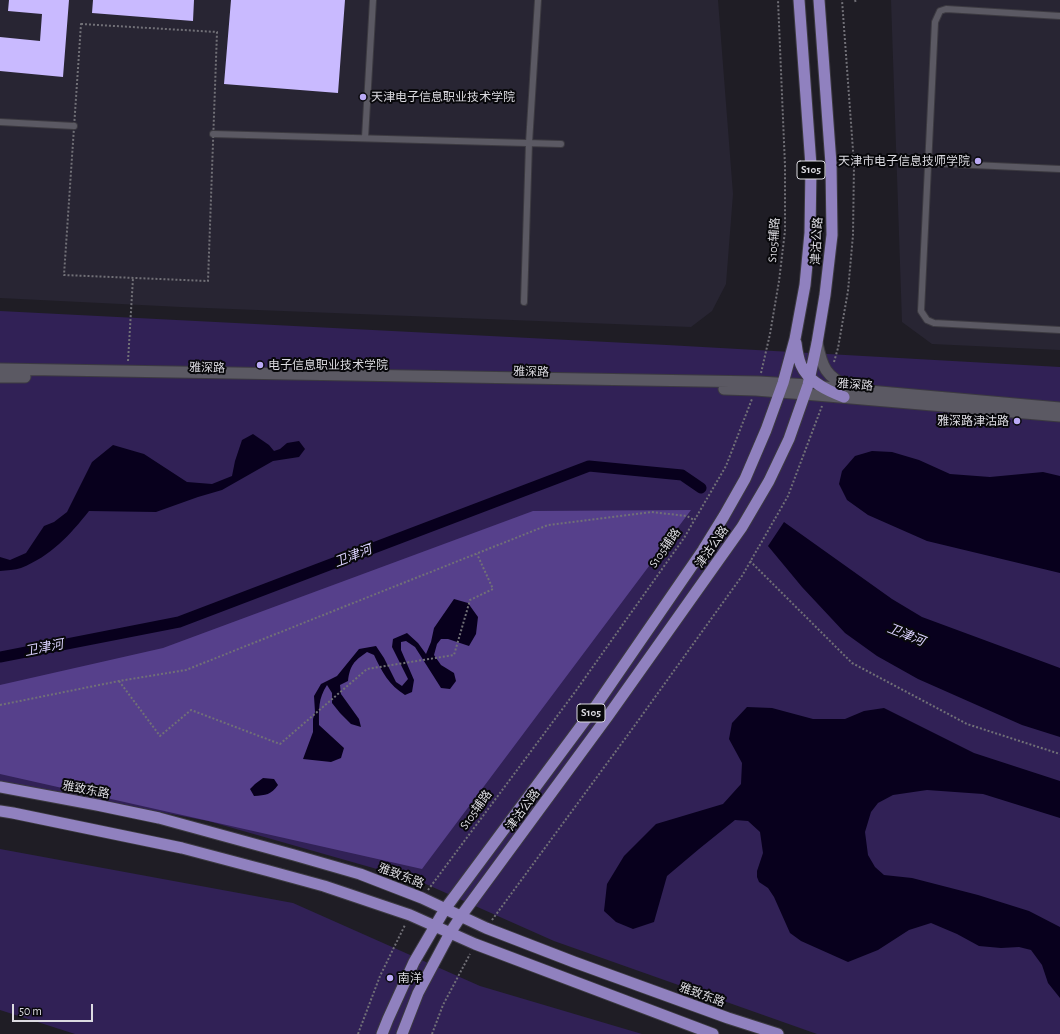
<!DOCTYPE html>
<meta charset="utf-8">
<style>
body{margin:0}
#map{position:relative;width:1060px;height:1034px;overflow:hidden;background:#1f1d25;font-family:"Alegreya Sans",sans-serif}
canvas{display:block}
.scale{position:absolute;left:12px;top:1004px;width:81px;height:18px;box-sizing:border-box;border:2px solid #dcdbe1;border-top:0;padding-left:5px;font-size:12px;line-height:14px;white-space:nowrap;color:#dcdbe1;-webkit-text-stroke:3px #08080b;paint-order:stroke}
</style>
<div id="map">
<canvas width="1060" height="1034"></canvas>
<div class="scale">50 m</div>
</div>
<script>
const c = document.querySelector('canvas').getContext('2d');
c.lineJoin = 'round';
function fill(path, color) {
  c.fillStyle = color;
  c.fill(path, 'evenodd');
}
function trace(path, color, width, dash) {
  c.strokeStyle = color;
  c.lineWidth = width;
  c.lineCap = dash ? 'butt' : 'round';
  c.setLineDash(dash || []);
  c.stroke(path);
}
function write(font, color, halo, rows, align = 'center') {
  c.font = font + ' "Alegreya Sans","Noto Sans SC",sans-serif';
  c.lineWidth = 4;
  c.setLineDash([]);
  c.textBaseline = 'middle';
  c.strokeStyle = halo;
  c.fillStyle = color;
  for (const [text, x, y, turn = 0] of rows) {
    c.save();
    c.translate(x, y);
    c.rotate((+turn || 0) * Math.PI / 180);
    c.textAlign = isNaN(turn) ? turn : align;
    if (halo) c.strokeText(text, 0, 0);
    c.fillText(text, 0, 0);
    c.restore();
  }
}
const built = new Path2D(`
 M 0,0 L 718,0 L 733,194 L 726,284 L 712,311 L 691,327 L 181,307 L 0,298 Z
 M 891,0 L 1060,0 L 1060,350 L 932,344 L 902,322 Z`);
const green = new Path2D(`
 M 0,311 L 667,345 L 1060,367 L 1060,1034 L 817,1034 L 554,941 L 419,881 L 208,821 L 0,782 Z
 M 0,849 L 293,903 L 480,986 L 642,1034 L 75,1034 L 0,1010 Z`);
const forest = new Path2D(`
 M 691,510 L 422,869 L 0,774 L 0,685 L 163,648 L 533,511 Z`);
const water = new Path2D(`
 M 253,434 L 269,445 L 274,451 L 280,449 L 287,443 L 299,441 L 305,449 L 299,457 L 273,461 L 222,490 L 198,497 L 156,512 L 89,511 C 70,535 51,556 21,568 C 15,570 7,570 0,571 L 0,557 L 10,560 L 26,553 L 44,526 L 54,522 L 67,512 L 92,462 L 113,445 L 144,454 L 187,482 L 212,484 L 232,476 L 235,461 L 242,440 Z
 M 872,451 L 892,452 L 919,460 L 950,474 L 990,477 L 1043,472 L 1060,476 L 1060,573 L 927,541 L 868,515 L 847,500 L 839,484 L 842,471 L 855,456 Z
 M 784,522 L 892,599 L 922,617 L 1060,668 L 1060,737 L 1022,725 L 918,679 L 877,656 L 845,633 L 802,587 L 768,546 Z
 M 454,599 L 468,603 L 478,617 L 476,634 L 469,646 L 448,639 L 441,639 L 437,644 L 434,655 L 441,665 L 454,673 L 456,681 L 450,689 L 441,688 L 415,647 L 406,641 L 401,642 L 401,650 L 414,680 L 412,692 L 405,695 C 389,685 382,672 374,655 L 367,652 C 354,661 350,665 348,681 L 340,685 L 341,694 L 359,719 L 361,727 L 351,724 L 340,713 L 332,703 L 332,693 L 327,685 C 318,699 319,709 319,725 L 344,748 L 341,758 L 331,762 L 303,759 L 313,732 L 313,719 L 315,712 L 314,696 L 321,684 L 337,676 L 359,649 L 376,646 L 384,658 L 396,682 L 402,686 L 408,679 L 392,647 L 393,639 L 407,633 L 418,643 L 426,654 L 431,642 L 434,628 Z
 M 747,707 L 772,708 L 813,719 L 845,719 L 864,711 L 884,708 L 974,753 L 1060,781 L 1060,818 L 983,794 L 927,790 L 893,795 L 878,803 L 871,812 L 865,832 L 868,855 L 875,867 L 884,875 L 912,878 L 978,895 L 1029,911 L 1060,927 L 1060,998 L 1048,983 L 1042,965 L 1031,950 L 1019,947 L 1001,948 L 979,946 L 957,934 L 931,923 L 909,930 L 878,950 L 848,962 L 801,941 L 790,933 L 774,897 L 768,888 L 759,882 L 757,877 L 757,871 L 763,853 L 760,832 L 748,821 L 735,820 L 699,849 L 667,876 L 654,922 L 633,929 L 616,922 L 604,911 L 607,884 L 624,856 L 656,824 L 723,804 L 741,784 L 742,763 L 729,739 L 732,723 Z
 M 263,778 L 274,779 L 278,785 C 271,795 266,795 254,796 L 250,789 L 255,784 Z`);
const canal = new Path2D(`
 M 0,657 L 179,622 L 589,466 L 682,475 L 701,488`);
const building = new Path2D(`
 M 9,0 L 69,0 L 63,77 L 0,71 L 0,37 L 40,41 L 42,14 L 8,11 Z
 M 93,0 L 194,0 L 193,21 L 92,13 Z
 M 231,0 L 345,0 L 338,93 L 224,84 Z`);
const path = new Path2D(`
 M 855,0 L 856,3
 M 81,24 L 217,32 L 208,281 L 64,275 Z
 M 128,361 L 133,278
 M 834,362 L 838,348 L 848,291 L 853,235 L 854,164 L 842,0
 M 761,373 L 770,334 L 779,281 L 785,231 L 785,166 L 778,0
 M 750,561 L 852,663 L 967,724 L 1060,754
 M 119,681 L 160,736 L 191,710 L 280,744 L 367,669 L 454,655 L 470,600 L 493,589 L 477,554
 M 0,705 L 119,681 L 186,670 L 548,525 L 651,512 L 687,516 L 694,520
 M 428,890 L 575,692 L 684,538 L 726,466 L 752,399
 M 492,920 L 630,732 L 742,576 L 788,496 L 822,406
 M 358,1034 L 380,976 L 405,925
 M 432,1034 L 443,1005 L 470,954`);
const service = new Path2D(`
 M 1060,16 L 946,9 L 940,11 L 935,22 L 921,311 L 927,320 L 934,323 L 1060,330
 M 0,122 L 74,126
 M 213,134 L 561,144
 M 365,138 L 373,0
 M 929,163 L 1060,169
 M 524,302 L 529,143 L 538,0`);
const tertiary = new Path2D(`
 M 0,369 L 759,382 L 808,385
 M 0,377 L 25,377
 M 724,389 L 756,390 L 805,394`);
const secondary = new Path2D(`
 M 817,343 C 822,367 826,377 849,387
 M 824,387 L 1060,408
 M 805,394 L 1060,416`);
const primary = new Path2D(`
 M 796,343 C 797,351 798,358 801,365 C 808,382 828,391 844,397
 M 0,787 L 97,805 L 159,818 L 294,855 L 360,874 L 422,898 L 486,928 L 574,962 L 728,1018 L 778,1034
 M 0,811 L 13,813 L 182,848 L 269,871 L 324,886 L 410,915 L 475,944 L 713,1034
 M 382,1034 L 388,1019 L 414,962 L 445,909 L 595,707 L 703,550 L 724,516 L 745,479 L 766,430 L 783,383 L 795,339 L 805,285 L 810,233 L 811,166 L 799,0
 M 402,1034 L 418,993 L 450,933 L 461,916 L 608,716 L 742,527 L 769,481 L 789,439 L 808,385 L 817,343 L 825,295 L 832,235 L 831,164 L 819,0`);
const markers = [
 [363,97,4,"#bbaaf6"],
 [978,161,4,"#bbaaf6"],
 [260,365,4,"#bbaaf6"],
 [1017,421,4,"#bbaaf6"],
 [390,978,4,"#bbaaf6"]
];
const shields = [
 [811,170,28],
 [591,713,28]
];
const shieldNames = [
 ["S105",811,170],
 ["S105",591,713]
];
const poiNames = [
 ["天津电子信息职业技术学院",371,97],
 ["天津市电子信息技师学院",970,161,"right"],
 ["电子信息职业技术学院",268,365],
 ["雅深路津沽路",1009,421,"right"],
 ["南洋",398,978]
];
const streetNames = [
 ["S105辅路",774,240,-86],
 ["津沽公路",817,241,-87],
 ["雅深路",207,368,1],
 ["雅深路",531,372,1],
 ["雅深路",855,385,5],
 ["津沽公路",712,547,-55],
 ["S105辅路",665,548,-55],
 ["雅致东路",86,790,11],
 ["S105辅路",476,810,-54],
 ["津沽公路",523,810,-54],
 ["雅致东路",401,876,21],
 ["雅致东路",702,995,20]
];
const waterNames = [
 ["卫津河",353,556,-21],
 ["卫津河",906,635,22],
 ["卫津河",44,648,-11]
];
fill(built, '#282533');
fill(green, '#312156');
fill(forest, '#56408b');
fill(water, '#08001d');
trace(canal, '#08001d', 11);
fill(building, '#c9baff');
trace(service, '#3c3a41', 8);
trace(tertiary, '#3c3a41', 13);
trace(secondary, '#3c3a41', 13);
trace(primary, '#3c3a41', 13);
trace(path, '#717077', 2, [2, 2]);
trace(service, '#5b5963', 6);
trace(tertiary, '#5b5963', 11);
trace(secondary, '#5b5963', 11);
trace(primary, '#9081bf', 11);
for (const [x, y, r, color] of markers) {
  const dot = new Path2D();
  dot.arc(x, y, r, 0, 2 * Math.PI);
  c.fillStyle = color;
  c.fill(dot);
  trace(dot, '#08080b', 1.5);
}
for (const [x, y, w] of shields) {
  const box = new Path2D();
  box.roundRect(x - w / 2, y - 9, w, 18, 3);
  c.fillStyle = '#08080b';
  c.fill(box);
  trace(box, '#dcdbe1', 1);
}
write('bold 11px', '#dcdbe1', null, shieldNames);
write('12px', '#dcdbe1', '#08080b', poiNames, 'left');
write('12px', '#dcdbe1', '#08080b', streetNames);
write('italic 13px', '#d9d0fc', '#08080b', waterNames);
</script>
